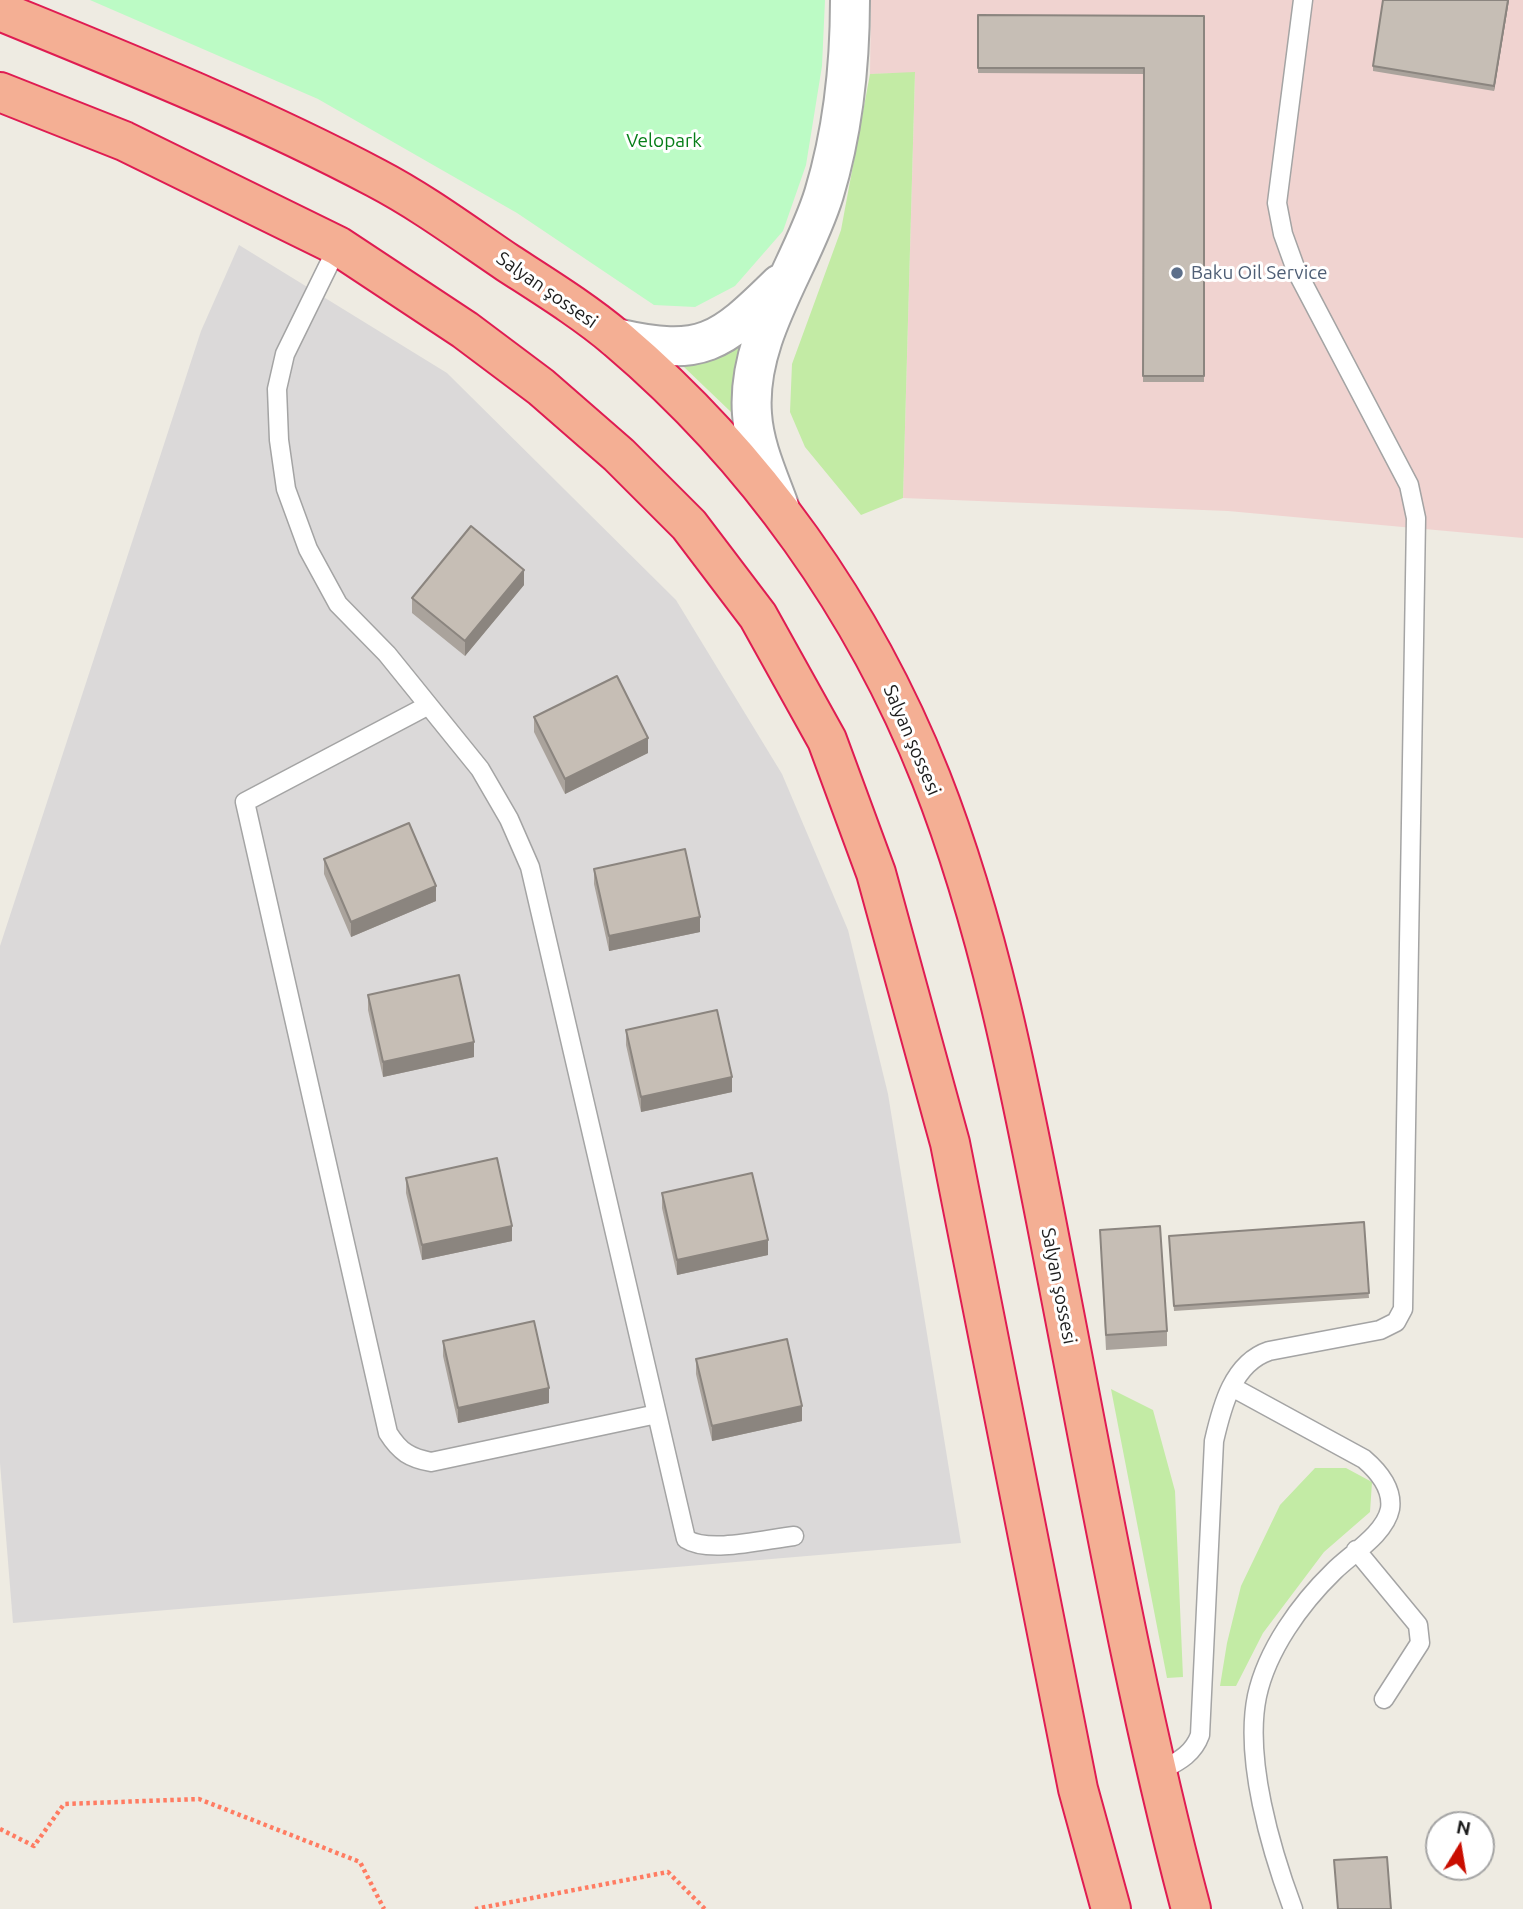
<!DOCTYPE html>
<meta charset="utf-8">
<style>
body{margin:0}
#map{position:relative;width:1523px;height:1909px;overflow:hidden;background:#eeebe2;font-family:Ubuntu,sans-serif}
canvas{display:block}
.north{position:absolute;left:1425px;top:1811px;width:70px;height:70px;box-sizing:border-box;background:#fff;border:2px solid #a5a5a5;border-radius:50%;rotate:11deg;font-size:19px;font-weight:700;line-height:28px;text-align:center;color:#1d1d1d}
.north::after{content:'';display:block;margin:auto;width:24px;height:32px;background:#c90d00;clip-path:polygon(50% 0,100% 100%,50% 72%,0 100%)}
</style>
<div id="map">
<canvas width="1523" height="1909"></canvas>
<div class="north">N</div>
</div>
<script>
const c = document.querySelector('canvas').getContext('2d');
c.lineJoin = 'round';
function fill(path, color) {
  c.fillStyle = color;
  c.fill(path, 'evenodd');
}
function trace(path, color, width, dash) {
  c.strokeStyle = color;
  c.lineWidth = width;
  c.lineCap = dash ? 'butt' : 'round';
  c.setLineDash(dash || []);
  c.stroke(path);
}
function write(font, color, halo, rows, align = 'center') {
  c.font = font + ' Ubuntu,sans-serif';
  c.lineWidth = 6;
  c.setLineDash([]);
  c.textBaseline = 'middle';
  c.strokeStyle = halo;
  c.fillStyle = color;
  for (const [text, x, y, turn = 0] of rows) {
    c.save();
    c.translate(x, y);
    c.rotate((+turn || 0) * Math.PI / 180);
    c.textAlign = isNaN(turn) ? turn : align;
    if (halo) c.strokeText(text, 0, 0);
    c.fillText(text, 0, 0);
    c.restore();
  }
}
const residential = new Path2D(`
 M 239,245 L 447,373 L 676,600 L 782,774 L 848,930 L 888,1094 L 961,1543 L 13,1623 L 0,1463 L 0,946 L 201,331 Z`);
const commercial = new Path2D(`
 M 871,0 L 1523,0 L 1523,538 L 1228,511 L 903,498 L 915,73 L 870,74 Z`);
const grass = new Path2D(`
 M 915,72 L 903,498 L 861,515 L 805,447 L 790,412 L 792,364 L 841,230 L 870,74 Z
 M 749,335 L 731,412 L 684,367 Z
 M 1111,1389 L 1153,1410 L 1175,1491 L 1183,1677 L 1167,1678 Z
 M 1315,1468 L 1346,1468 L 1372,1482 L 1370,1512 L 1324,1552 L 1263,1633 L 1236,1686 L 1220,1686 L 1227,1643 L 1241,1586 L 1280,1505 Z`);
const park = new Path2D(`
 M 90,0 L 825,0 L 822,66 L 806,165 L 783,231 L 735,286 L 695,307 L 654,305 L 517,213 L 318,99 Z`);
const path = new Path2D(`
 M 0,1829 L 34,1846 L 64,1804 L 199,1799 L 360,1862 L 384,1909
 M 475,1909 L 668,1872 L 705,1909`);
const service = new Path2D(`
 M 338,246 L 285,354 L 277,389 L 279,440 L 286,489 L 308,549 L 338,604 L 387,654 L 480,769 L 509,819 L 530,867 L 657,1414 L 431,1462 C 410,1458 400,1452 388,1433 L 245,802 L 427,706
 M 1232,1387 L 1364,1459 C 1378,1471 1393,1489 1390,1509 C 1385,1534 1351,1554 1334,1571 C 1300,1604 1267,1650 1257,1696 C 1244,1759 1271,1850 1293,1909
 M 657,1414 L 686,1539 C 709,1554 766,1539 794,1536
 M 1356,1550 L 1418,1625 L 1420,1643 L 1384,1699
 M 1155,1774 C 1174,1763 1192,1757 1200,1735 L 1214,1441 C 1222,1406 1233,1363 1269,1351 L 1380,1330 L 1396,1322 L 1403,1309 L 1416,518 L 1409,485 L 1296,270 L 1283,234 L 1277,203 L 1303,0`);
const tertiary = new Path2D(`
 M 616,338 C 702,358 720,343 780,284
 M 779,506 C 768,476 754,446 752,414 C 746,336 802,266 824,194 C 843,131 850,66 850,0`);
const trunk = new Path2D(`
 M 0,11 C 127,63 255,114 376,178 C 422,202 465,234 508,263 C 545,287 584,311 617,339 C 756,457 864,609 931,778 C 994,938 1025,1113 1058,1282 C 1099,1492 1136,1702 1191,1909
 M 0,92 L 124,141 L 338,246 L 465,330 L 541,387 L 619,455 L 689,525 L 758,616 L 827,740 L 876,873 L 950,1143 L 1078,1789 L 1111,1909`);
const wall = new Path2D(`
 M 1509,0 L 1494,91 L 1373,71 L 1373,66 Z
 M 978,15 L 1204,16 L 1204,382 L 1143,382 L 1144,74 L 978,73 Z
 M 524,585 L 465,656 L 412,613 L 412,598 Z
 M 534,717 L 648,753 L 565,794 L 534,732 Z
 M 324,859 L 436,901 L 351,937 L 324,874 Z
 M 594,869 L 700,932 L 609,951 L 594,884 Z
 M 368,995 L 474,1057 L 383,1077 L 368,1010 Z
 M 626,1030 L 732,1092 L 641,1112 L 626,1045 Z
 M 406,1178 L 512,1241 L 422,1260 L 406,1193 Z
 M 662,1193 L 768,1255 L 677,1275 L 662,1208 Z
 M 1364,1222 L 1369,1298 L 1174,1311 L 1169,1236 Z
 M 1100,1230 L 1167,1331 L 1167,1346 L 1106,1350 Z
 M 443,1341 L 549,1403 L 458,1423 L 443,1356 Z
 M 696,1359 L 802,1421 L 712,1441 L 696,1374 Z`);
const shadedWall = new Path2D(`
 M 1508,0 L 1509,0 L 1494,91 L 1494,86 Z
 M 524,570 L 524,585 L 465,656 L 465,641 Z
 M 648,738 L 648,753 L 565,794 L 565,779 Z
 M 436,886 L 436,901 L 351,937 L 351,922 Z
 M 700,917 L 700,932 L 609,951 L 609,936 Z
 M 474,1042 L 474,1057 L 383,1077 L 383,1062 Z
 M 732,1077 L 732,1092 L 641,1112 L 641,1097 Z
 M 512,1226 L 512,1241 L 422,1260 L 422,1245 Z
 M 768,1240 L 768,1255 L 677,1275 L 677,1260 Z
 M 549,1388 L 549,1403 L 458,1423 L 458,1408 Z
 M 802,1406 L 802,1421 L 712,1441 L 712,1426 Z`);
const building = new Path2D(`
 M 1383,0 L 1508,0 L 1494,86 L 1373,66 Z
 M 978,15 L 1204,16 L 1204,376 L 1143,376 L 1144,68 L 978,68 Z
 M 471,526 L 524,570 L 465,641 L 412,598 Z
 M 617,676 L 648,738 L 565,779 L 534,717 Z
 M 409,823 L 436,886 L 351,922 L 324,859 Z
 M 685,849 L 700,917 L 609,936 L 594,869 Z
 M 459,975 L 474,1042 L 383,1062 L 368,995 Z
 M 717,1010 L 732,1077 L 641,1097 L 626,1030 Z
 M 497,1158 L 512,1226 L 422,1245 L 406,1178 Z
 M 752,1173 L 768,1240 L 677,1260 L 662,1193 Z
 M 1364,1222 L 1369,1293 L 1174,1306 L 1169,1236 Z
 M 1160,1226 L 1167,1331 L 1106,1335 L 1100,1230 Z
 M 534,1321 L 549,1388 L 458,1408 L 443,1341 Z
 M 787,1339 L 802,1406 L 712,1426 L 696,1359 Z
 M 1387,1857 L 1391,1909 L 1338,1909 L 1334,1860 Z`);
const markers = [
 [1177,273,7,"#5c6f8a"]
];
const parkNames = [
 ["Velopark",664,141]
];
const serviceNames = [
 ["Baku Oil Service",1191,273]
];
const streetNames = [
 ["Salyan şossesi",547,290,35],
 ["Salyan şossesi",912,740,67],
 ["Salyan şossesi",1059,1286,79]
];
fill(residential, '#dbd9d9');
fill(commercial, '#f0d3d0');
fill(grass, '#c3eba5');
fill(park, '#bcfbc5');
trace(service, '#a4a4a4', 21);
trace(tertiary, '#a4a4a4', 42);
trace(trunk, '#df1c52', 42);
trace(path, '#ff7c62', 4.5, [3.5, 3.5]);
trace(service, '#fff', 18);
trace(tertiary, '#fff', 38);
trace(trunk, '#f4af94', 38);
fill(wall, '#aaa39c');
fill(shadedWall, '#8b857f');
fill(building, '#c6beb5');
trace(building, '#8b857f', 2);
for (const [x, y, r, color] of markers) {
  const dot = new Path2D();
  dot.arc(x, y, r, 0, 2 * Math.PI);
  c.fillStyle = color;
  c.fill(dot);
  trace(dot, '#fff', 2.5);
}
write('19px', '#077e18', '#fff', parkNames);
write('19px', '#4e5e75', '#fff', serviceNames, 'left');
write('19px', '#1d1d1d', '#fff', streetNames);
</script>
